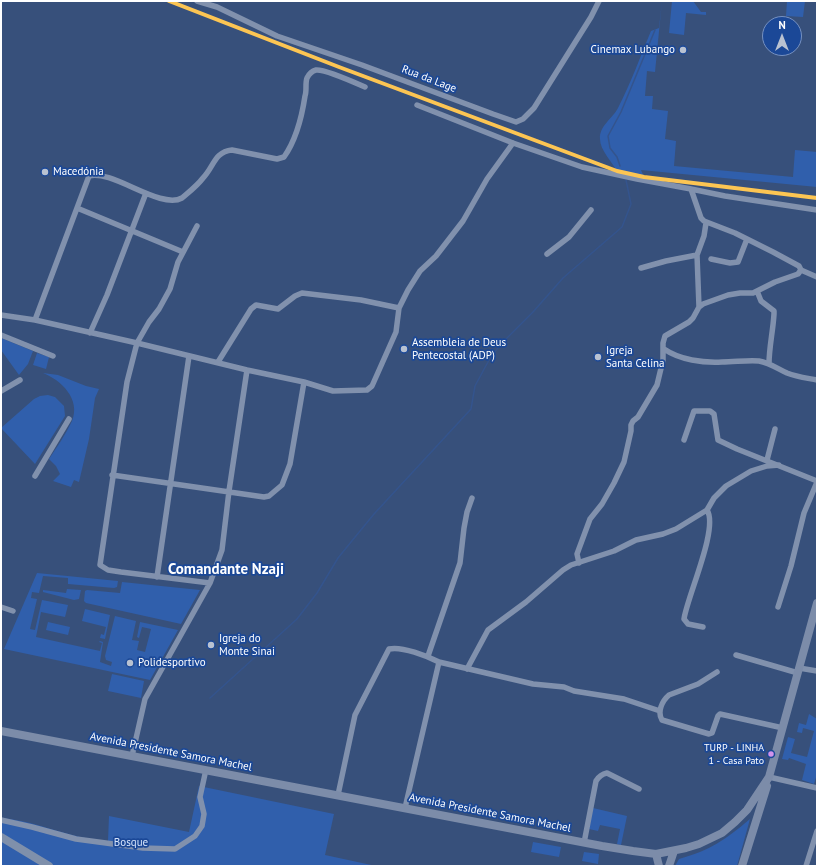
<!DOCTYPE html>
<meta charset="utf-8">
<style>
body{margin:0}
#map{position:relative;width:818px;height:867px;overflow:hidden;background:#37507b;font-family:"PT Sans",sans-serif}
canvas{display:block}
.frame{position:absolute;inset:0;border:2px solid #fff;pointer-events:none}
.north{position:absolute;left:762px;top:16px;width:40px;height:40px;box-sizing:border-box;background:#1b4897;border:1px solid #7691c1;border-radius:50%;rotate:0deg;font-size:11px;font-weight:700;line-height:16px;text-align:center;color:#fff}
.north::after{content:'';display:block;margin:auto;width:14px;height:18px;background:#b9c2d1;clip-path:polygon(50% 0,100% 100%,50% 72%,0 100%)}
</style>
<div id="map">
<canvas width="818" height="867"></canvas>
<div class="frame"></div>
<div class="north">N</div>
</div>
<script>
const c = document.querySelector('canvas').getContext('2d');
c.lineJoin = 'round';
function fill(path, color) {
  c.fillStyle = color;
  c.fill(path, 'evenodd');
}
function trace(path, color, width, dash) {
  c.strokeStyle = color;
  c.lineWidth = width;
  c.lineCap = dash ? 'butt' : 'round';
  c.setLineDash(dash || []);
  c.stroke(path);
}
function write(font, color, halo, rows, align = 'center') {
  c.font = font + ' "PT Sans",sans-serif';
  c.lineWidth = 3.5;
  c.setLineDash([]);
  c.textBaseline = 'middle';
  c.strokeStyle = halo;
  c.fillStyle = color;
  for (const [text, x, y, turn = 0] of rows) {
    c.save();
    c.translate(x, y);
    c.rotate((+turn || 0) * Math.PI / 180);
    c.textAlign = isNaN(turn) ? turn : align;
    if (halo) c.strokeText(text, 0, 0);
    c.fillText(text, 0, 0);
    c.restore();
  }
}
const green = new Path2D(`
 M 662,1 L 655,72 L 647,71 L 645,96 L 653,96 L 652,109 L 668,111 L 665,139 L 676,141 L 674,166 L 793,177 L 795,150 L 817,152 L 817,187 L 641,170 L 644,177 L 617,171 C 612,162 600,150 600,139 C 599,126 613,118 618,108 C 631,83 640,57 651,31 L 659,28 Z
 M 672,1 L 693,1 L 701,12 L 706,12 L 706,15 L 686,13 L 684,35 L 669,33 Z
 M 787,1 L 805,1 L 803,17 L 786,16 Z
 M 1,338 L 33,351 L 28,364 L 19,375 L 1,350 Z
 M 37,353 L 49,357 L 46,369 L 33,365 Z
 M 43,373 L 58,375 L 86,386 L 99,389 L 95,398 L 89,439 L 79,482 L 74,480 L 71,487 L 53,481 L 60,474 L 56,466 L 49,459 C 57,447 66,434 72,421 C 81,399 61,380 43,373 Z
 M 48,395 L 55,397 L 64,406 L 65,416 L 35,464 L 1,428 L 34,399 L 40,396 Z
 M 37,573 L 118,581 L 117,587 L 114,588 L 68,584 L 68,578 L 43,576 L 39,593 L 32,592 L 31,598 L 37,599 L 30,629 L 35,630 L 42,600 L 68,605 L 65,617 L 41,612 L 36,637 L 100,651 L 102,643 L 99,642 L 100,641 L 103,642 L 100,662 L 111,666 L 112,662 L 106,660 L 105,656 L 115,616 L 136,621 L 132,640 L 139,641 L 137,650 L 145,652 L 151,629 L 142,627 L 139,638 L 137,637 L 140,622 L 178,630 L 150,680 L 4,649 Z
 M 122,582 L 200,590 L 181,624 L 86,603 L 84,601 L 85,591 L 87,590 L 120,593 Z
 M 67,589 L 81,590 L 79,599 L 74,600 L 43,592 L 43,590 L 66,593 Z
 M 85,609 L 110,615 L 105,639 L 100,638 L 101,634 L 104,635 L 106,627 L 82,621 Z
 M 48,622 L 70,627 L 68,635 L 46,630 Z
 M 112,674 L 144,681 L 141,698 L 108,691 Z
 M 809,714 L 817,719 L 817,774 L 814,784 L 802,780 L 806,764 L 789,758 L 788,760 L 782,759 L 788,737 L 795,739 L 791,753 L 807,757 L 814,731 L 803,728 L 802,733 L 797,732 L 799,723 L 806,725 Z
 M 199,786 L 334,814 L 325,855 L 376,866 L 1,866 L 1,818 C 28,820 54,831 80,837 C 89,839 99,840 108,841 L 109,816 L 189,832 Z
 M 593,808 L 627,816 L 621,845 L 617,844 L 620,829 L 600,825 L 598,831 L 589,829 Z
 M 750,819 L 737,866 L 675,866 L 679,859 C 711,850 725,840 750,819 Z
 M 533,842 L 561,847 L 559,857 L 531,852 Z
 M 584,852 L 599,854 L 598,864 L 582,861 Z`);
const stream = new Path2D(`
 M 620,166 L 617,157 L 610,148 L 608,136 L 621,112 L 655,30
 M 210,698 L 297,619 L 317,593 L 338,558 L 351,542 L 374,514 L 471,409 L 475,386 L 489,360 L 500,345 L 533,312 L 563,278 L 622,227 L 631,204 L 626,180`);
const minor = new Path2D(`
 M 197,1 L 217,7 L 277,36 L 362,65 L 493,114 L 516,122 L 523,119 L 534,108 L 591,17 L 599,1
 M 417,105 L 513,143 L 582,167 L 637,179 L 691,189 L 725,196 L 817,210
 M 691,189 L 701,218 L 704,221 L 735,233 L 773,252 L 799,266 L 801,270 L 817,277
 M 77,208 L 183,252
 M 197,226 L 178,262 L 170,289 L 159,309 L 149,322 L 137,343 L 127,382 L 100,565 L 108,570 L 121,572 L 210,583
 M 547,254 L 569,237 L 591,210
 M 711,259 L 730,263 L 738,262 L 747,239
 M 641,268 L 666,261 L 697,255
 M 757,291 L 761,301 L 774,311 L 774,314 C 773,331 769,348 769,364
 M 699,307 L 697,255 L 704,236 L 706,223
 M 1,315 L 35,320 L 137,343 L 247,370 L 304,382 L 333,391 L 367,390 L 372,386 L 396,332 L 399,308 L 408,290 L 420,271 L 436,256 L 463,221 L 487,179 L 513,143
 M 35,320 L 89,176 C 112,169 160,210 182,198 C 189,192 197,186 203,178 C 214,167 214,152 232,150 L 277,159 L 284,157 C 296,140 302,116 305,96 C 307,90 305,83 307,78 C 309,74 312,71 316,70 C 324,69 356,83 365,87
 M 90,333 L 107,295 L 146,193
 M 1,335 L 53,356
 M 664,349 C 680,360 703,363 722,362 C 735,362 747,360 759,361 C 770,363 778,369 787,373 C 797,377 807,378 817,380
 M 218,362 L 251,309 L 256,305 L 278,309 L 295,296 L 302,293 L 361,300 L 399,308
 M 1,391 L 20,380
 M 684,440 L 694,411 L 710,411 L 714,414 L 718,440 L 737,449 L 817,481
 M 767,460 L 775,429
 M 112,475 L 264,497 L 269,496 L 282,485 L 290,464 L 304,382
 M 35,476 L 69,419
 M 579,563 L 577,554 L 590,519 L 602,504 L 614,483 L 624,462 L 631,431 L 631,425 L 633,421 L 638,417 L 657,385 L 663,360 L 663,343 L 665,336 L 689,322 L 693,318 L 699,307 L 703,304 L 728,295 L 740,293 L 753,293 L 775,282 L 798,274 L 801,270
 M 157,577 L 189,356
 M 1,607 L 13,611
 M 778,607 L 791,566 L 804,513 L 817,482
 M 703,627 L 688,624 L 684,619 C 687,597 719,528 707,510
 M 736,655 L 798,673
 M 428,656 L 460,563 L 464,528 L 467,512 L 472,498
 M 799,668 L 817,671
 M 467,669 L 488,630 L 526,602 L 563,570 L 571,565 L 614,551 L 636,540 L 663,534 L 676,529 L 707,510 L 714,498 L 726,486 L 751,471 L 767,466 L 779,465
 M 717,672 L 698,684 L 669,695 C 662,701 657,712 662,720 L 709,734 L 712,733 L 718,716 L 720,714 L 783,728
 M 132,756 L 145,699 L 210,583 L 222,550 L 229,491 L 247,370
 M 769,777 L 817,788
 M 338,795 L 355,715 L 389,649 C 402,646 427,656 439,662 L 533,684 L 564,687 L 574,691 L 624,699 L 660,711
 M 405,808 L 439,662
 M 1,820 L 32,827 L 76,839 L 143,848 L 175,849 L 195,836 L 202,826 L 204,814 L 200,797 L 205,774
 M 584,843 L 596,781 C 599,776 602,774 607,773 L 639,789
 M 806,866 L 817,831`);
const secondary = new Path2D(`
 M 1,731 L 602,846 L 633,851 L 656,854 L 686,848 L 699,844 L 722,833 L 735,822 L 747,810 L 769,777 L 817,603
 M 656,854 L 659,866
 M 669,866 L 674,851
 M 742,866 L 767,786`);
const primary = new Path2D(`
 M 1,837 L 49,866`);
const rail1 = new Path2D(`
 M 169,1 L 339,67 L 617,171 L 644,177 L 817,198`);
const markers = [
 [683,50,4,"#b9c2d1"],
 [45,172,4,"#b9c2d1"],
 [404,349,4,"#b9c2d1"],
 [598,357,4,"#b9c2d1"],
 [211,645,4,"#b9c2d1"],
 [130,663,4,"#b9c2d1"],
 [771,754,3.5,"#d193ec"]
];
const busNames = [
 ["TURP - LINHA",764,748],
 ["1 - Casa Pato",764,761]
];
const poiNames = [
 ["Cinemax Lubango",675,50,"right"],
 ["Macedónia",53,172],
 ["Assembleia de Deus",412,343],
 ["Pentecostal (ADP)",412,356],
 ["Igreja",606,351],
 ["Santa Celina",606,364],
 ["Igreja do",219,639],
 ["Monte Sinai",219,652],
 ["Polidesportivo",138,663]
];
const streetNames = [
 ["Rua da Lage",429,79,21],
 ["Avenida Presidente Samora Machel",171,752,11],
 ["Avenida Presidente Samora Machel",490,813,11]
];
const parkNames = [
 ["Bosque",131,843]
];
const districtNames = [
 ["Comandante Nzaji",226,570]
];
fill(green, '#305fac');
trace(stream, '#34548d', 1.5);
trace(minor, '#8191ad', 5.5);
trace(secondary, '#7c8ca9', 8);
trace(primary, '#7f90ab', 8);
trace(rail1, '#fcc553', 4);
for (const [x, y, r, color] of markers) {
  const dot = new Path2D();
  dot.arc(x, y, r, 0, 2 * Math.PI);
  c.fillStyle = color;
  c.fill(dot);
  trace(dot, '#1b4897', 1.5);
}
write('10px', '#fff', '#1b4897', busNames, 'right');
write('11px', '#fff', '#1b4897', poiNames, 'left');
write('11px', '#fff', '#1b4897', streetNames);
write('11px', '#d6e4fb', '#1b4897', parkNames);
write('bold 15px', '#fff', '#1b4897', districtNames);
</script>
